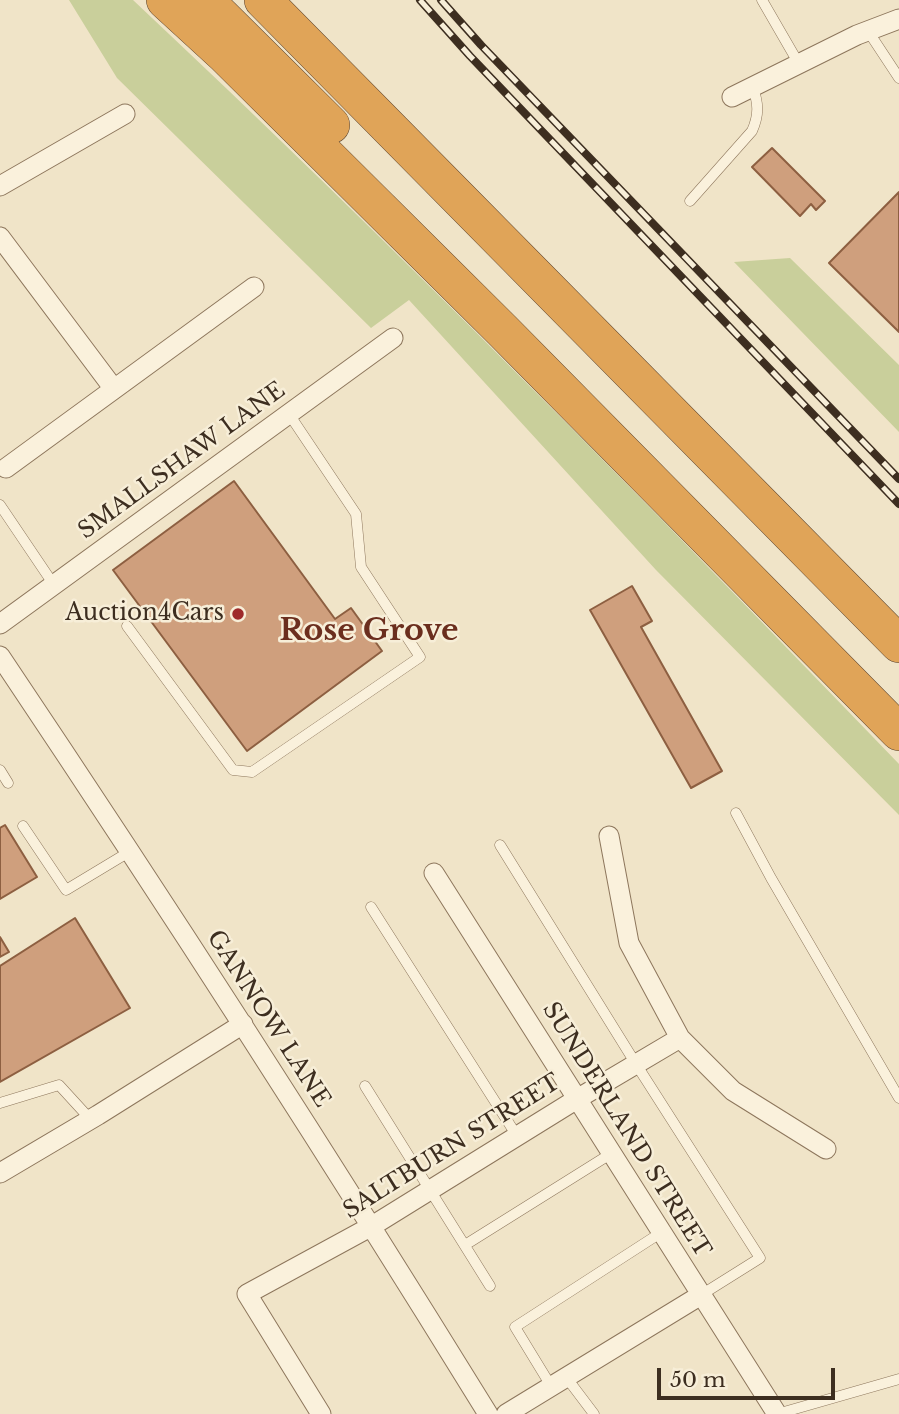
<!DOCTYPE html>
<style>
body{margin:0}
#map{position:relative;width:899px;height:1414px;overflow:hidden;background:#f0e4c8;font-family:"Libre Baskerville",serif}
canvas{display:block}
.scale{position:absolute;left:657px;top:1368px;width:178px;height:32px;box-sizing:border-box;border:4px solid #3d2e20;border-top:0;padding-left:9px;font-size:21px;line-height:24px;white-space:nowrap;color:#3d2e20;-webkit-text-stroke:5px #f7eed8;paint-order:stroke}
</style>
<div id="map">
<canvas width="899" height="1414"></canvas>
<div class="scale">50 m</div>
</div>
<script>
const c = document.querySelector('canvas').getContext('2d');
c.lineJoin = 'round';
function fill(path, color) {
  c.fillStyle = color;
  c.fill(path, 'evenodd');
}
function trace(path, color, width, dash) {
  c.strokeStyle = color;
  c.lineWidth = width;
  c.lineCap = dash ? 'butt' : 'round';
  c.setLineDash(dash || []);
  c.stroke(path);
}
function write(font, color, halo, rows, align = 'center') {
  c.font = font + ' "Libre Baskerville",serif';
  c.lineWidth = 5;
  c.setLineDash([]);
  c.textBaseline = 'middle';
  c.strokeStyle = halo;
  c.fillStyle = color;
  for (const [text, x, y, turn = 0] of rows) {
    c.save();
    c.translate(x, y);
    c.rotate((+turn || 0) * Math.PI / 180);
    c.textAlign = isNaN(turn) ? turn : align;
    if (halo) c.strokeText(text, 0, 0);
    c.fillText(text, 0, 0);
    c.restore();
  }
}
const green = new Path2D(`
 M 69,0 L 133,0 C 396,247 649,504 899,764 L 899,815 L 656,570 L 409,300 L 371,328 L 117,78 Z
 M 790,258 L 899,365 L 899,432 L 734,262 Z`);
const building = new Path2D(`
 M 772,148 L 825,201 L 816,210 L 811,204 L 800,216 L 752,167 Z
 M 899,192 L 899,332 L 829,263 Z
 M 234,481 L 335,619 L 351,608 L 382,651 L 247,751 L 113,570 Z
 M 632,586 L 652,621 L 641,627 L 722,771 L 691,788 L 590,610 Z
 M 5,825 L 37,877 L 0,899 L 0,828 Z
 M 75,918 L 130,1008 L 0,1082 L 0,966 Z
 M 0,937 L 9,952 L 0,957 Z`);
const lane = new Path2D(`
 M 762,0 L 799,64
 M 868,31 L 899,78
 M 690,201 L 752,131 C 759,115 759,103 752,86
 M 0,505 L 54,585
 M 127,626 L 233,770 L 252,772 L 420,657 L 361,567 L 356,514 L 289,414
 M 0,770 L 8,783
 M 736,813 L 771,878 L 899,1098
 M 23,826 L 66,890 L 129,852
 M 500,845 L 636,1064 L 760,1258 L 701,1295
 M 371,907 L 517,1136
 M 365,1086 L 490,1286
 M 0,1103 L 59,1085 L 91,1120
 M 465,1245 L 612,1153
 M 566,1377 L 594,1414
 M 551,1386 L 515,1327 L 662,1232
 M 777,1414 L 899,1379`);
const street = new Path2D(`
 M 732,97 L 857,35 L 899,19
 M 0,186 L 125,114
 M 0,237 L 114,389
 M 6,468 L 254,287
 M 0,624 L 393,338
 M 0,656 C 167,905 330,1158 488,1414
 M 609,836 L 629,943 L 680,1038 L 733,1091 L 826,1149
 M 434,873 L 777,1414
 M 0,1173 L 98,1115 L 243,1024
 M 321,1414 L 247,1294 L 372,1226 L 577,1099 L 680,1038
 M 506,1414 L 701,1295`);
const highway = new Path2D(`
 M 165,0 L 225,55 L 503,331 L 899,732
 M 205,0 L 331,125
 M 263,0 L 899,644`);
const rail = new Path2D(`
 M 420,0 L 470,56 L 899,504
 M 441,0 L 481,45 L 899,479`);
const markers = [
 [238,614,7,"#9e2a2b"]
];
const streetNames = [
 ["SMALLSHAW LANE",182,461,-36],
 ["GANNOW LANE",268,1019,57],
 ["SUNDERLAND STREET",626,1130,58],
 ["SALTBURN STREET",452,1147,-32]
];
const poiNames = [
 ["Auction4Cars",224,614]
];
const districtNames = [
 ["Rose Grove",369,632]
];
fill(green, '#c9cf9b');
fill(building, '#cf9f7d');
trace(building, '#8d5f41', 2);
trace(lane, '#8d765c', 11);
trace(street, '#8d765c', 21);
trace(highway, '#5b4430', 38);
trace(lane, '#faf1dc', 10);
trace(street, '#faf1dc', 19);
trace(highway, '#e0a458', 37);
trace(rail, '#3d2e20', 8);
trace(rail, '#f7eed8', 5, [16]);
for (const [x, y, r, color] of markers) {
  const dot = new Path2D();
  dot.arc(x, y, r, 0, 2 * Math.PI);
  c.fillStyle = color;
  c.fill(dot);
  trace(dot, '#f7eed8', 2.5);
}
write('23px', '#3d2e20', '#f7eed8', streetNames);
write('23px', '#3d2e20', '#f7eed8', poiNames, 'right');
write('bold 30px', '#6b2e1e', '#f7eed8', districtNames);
</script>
